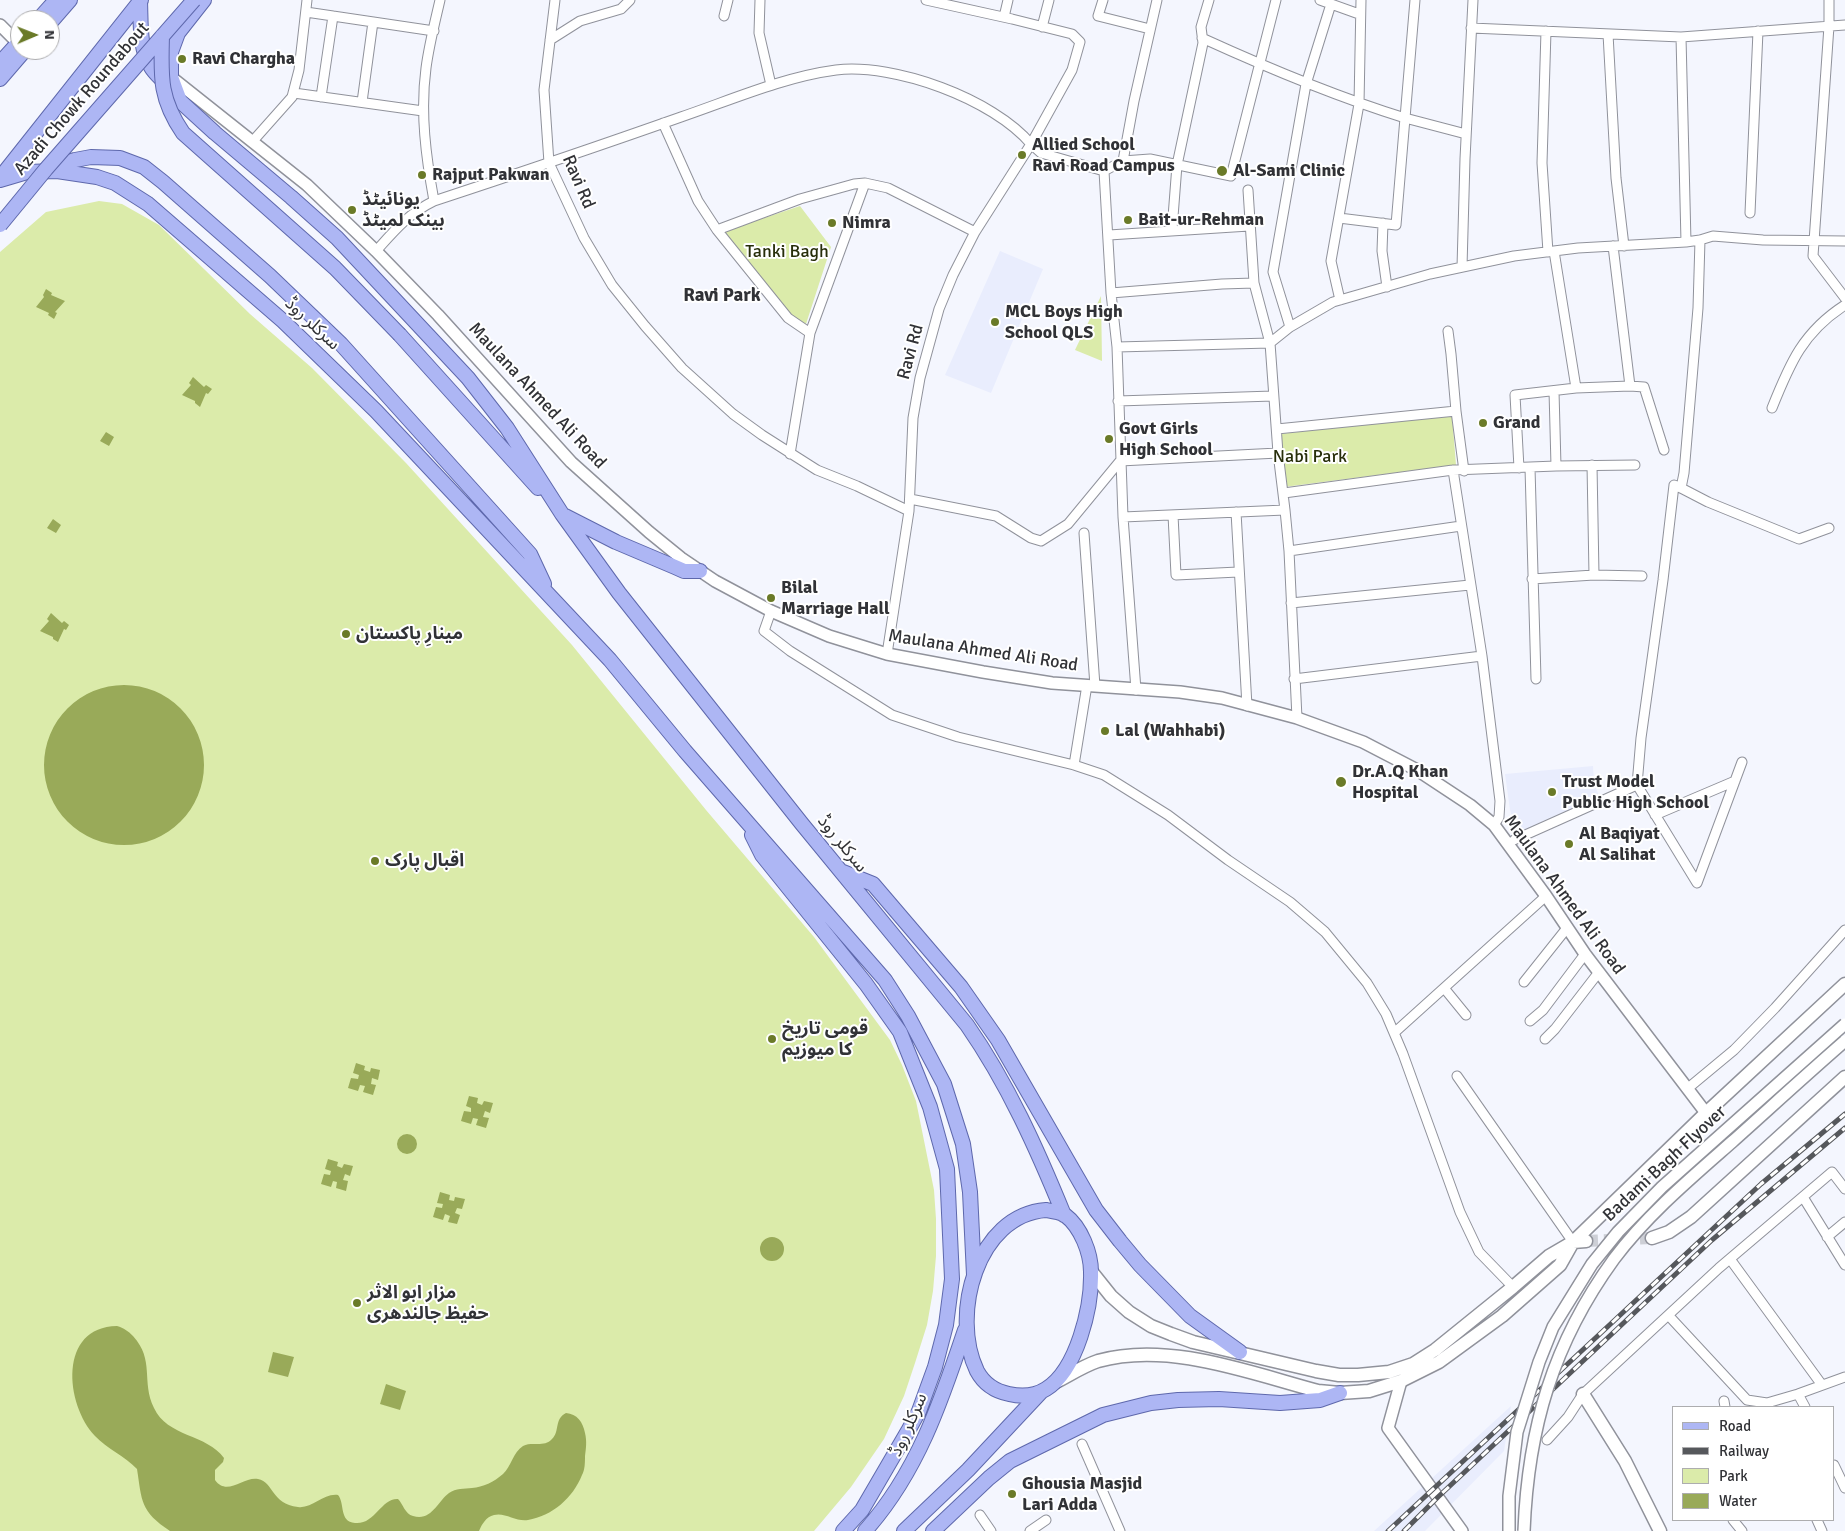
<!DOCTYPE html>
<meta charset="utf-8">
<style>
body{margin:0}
#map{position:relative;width:1845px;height:1531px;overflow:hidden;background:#f4f6fe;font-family:Signika,sans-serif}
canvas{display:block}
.legend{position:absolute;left:1672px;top:1406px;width:162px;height:115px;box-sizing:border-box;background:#fff;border:1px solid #adadaf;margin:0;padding:6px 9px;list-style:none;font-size:15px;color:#313236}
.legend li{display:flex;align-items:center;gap:10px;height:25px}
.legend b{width:25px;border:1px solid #adadaf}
.north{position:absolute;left:10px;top:10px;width:50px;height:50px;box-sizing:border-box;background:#fff;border:1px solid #adadaf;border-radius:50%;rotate:89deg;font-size:14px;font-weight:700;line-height:20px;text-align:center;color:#313236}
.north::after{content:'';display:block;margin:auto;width:18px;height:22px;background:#6a7a28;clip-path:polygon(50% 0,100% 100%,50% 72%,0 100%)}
</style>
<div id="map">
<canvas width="1845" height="1531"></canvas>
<ul class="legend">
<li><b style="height:6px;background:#adb6f4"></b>Road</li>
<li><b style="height:6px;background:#56585c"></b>Railway</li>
<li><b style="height:14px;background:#dbebaa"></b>Park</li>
<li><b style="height:14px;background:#99aa59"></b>Water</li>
</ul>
<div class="north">N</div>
</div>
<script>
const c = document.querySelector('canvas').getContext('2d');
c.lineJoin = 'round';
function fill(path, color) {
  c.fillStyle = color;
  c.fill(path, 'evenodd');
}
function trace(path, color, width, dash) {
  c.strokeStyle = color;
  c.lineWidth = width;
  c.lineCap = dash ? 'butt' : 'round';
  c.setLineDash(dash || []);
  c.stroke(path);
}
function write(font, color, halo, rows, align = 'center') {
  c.font = font + ' Signika,"Noto Sans Arabic",sans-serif';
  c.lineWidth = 4;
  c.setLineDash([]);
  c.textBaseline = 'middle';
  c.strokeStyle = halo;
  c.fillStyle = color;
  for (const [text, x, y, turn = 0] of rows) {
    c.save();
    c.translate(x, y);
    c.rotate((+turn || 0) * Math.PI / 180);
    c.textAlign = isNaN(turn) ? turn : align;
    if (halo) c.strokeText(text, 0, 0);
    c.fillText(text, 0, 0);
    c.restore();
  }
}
const built = new Path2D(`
 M 1000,251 L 1043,269 L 991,393 L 945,375 Z
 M 1593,766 L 1594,783 L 1601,801 L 1517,836 L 1510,810 L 1505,774 Z
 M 1511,1406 L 1504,1451 L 1425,1531 L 1374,1531 Z`);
const green = new Path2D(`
 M 99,201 L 122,204 L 159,225 L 250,314 L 312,368 L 406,463 L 572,645 L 706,810 L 814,937 L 890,1040 L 902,1065 L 916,1101 L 934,1190 L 936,1219 L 936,1256 L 933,1291 L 927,1325 L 915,1363 L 904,1396 L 884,1439 L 851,1487 L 814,1531 L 0,1531 L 0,252 L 46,212 Z
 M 800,206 L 831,247 L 806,324 L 789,314 L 722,232 Z
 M 1101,296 L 1102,360 L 1102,361 L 1075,350 Z
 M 1452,415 L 1456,465 L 1284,487 L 1280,434 Z`);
const water = new Path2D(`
 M 46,289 L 52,293 L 51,295 L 65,301 L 55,312 L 57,313 L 54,319 L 48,315 L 49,313 L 36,307 L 44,297 L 43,295 Z
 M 193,377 L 204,387 L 206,385 L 212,389 L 208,394 L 206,393 L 200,407 L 195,403 L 195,401 L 182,395 L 191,385 L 189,383 Z
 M 106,432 L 114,437 L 109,446 L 100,441 Z
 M 53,519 L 61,525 L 56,533 L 47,528 Z
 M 51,613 L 62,623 L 64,621 L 69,625 L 66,630 L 64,629 L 58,642 L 53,639 L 53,637 L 40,631 L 49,621 L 47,619 Z
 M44 765a80 80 0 1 1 160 0a80 80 0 1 1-160 0Z
 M 356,1063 L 365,1066 L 364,1070 L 370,1072 L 371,1068 L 380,1070 L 378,1080 L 372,1078 L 371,1084 L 376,1085 L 373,1095 L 363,1092 L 365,1086 L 360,1085 L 358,1091 L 348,1088 L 351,1078 L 358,1079 L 359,1075 L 353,1073 Z
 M 469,1096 L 478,1098 L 477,1103 L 482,1105 L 484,1101 L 493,1103 L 490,1113 L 485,1111 L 483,1117 L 489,1118 L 486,1128 L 476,1125 L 478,1119 L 473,1118 L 471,1124 L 461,1121 L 464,1111 L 471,1112 L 471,1108 L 466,1106 Z
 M397 1144a10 10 0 1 1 20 0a10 10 0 1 1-20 0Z
 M 328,1159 L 338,1162 L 337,1166 L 342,1168 L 344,1164 L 353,1166 L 350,1176 L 345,1174 L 343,1180 L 348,1181 L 346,1191 L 336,1188 L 337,1182 L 333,1181 L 331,1187 L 321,1184 L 324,1174 L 330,1175 L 331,1171 L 325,1169 Z
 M 440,1192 L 450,1195 L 449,1200 L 454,1201 L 455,1197 L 465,1199 L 462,1209 L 457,1208 L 455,1213 L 460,1215 L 457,1224 L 448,1222 L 450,1216 L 445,1214 L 443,1220 L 433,1217 L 436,1207 L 442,1208 L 443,1204 L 437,1203 Z
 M760 1249a12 12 0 1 1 24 0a12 12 0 1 1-24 0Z
 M 117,1326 C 124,1328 128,1331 133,1336 C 155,1360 141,1381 154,1408 C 167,1437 207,1434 224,1458 L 223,1462 L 215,1470 L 215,1480 C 227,1497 244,1476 258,1479 C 274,1482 271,1504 298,1507 C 312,1509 323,1493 338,1495 C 345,1503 339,1522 355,1523 C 375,1525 381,1498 398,1499 C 403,1504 405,1514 413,1516 C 431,1522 438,1501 449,1493 C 456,1488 464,1489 472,1488 C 483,1487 494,1482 503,1474 C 511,1467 513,1452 523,1446 C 532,1441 544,1448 552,1439 C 560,1431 554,1419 566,1413 C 577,1414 583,1422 585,1433 C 587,1441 586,1449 585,1456 C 585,1462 585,1470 582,1475 C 573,1498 552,1516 528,1520 C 516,1522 505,1512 494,1515 C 486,1517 482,1524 479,1531 L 170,1531 C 140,1511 142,1501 137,1469 C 125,1456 107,1449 95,1436 C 65,1404 58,1327 117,1326 Z
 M 273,1352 L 294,1357 L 288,1377 L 268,1372 Z
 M 386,1384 L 406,1391 L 400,1410 L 380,1404 Z`);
const secondaryTunnel = new Path2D(`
 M 1586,1241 L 1652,1238`);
const minor = new Path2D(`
 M 555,0 L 544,90 L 549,163 L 584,238 L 612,285 L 645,326 L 682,368 L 733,414 L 762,435 L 817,470 L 857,486 L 909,511
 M 760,0 L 759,33 L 771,85
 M 1103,0 L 1098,16 L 1150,29
 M 1320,0 L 1359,14
 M 1829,0 L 1829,26 L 1813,256 L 1845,298
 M 306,12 L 434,31
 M 724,16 L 728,0
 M 1004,17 L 1008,0
 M 1042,27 L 1049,0
 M 1471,28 L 1681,37 L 1845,25
 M 1546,31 L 1542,163 L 1548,252
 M 1608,34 L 1616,178 L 1624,246
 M 1681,37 L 1686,242
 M 1202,38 C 1270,69 1334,96 1405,118 L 1415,0
 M 550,40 L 580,21 L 621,9 L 630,0
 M 294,93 L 423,111
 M 321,97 L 333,16
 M 362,102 L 373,22
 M 663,123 L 698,201 L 717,230 L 788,318 L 810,333
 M 252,142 L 292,97 L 299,70 L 307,0
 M 1123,161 L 1134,101 L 1157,0
 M 1104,171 L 1123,161 L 1150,159 L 1231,176 L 1276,0
 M 1248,190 L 1254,283 L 1270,343 L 1278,453 L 1285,510
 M 434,201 C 426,157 420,113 426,68 C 429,45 435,22 440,0
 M 1750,213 L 1758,31
 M 1339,218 L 1396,225 L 1405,118 L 1466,134
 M 1383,223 L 1382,251 L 1387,287
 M 717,230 L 800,199 L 854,184 L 865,183 L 888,188 L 975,232
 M 1172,230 L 1177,165 L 1203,43 L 1201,27 L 1209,0
 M 1109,235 L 1249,226
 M 1700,240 L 1698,308 L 1684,473 L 1681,488 L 1674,485 L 1663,580 L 1641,738 L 1637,785 L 1697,883 L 1742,762
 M 1613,246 L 1630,386 L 1644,387 L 1664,450
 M 376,251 C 394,231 409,213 434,201 C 516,174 599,146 681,117 C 731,100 783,77 836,70 C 895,63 993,99 1031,144 L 1072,70 L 1080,42 L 1072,34 L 1012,19 L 926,0
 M 1554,251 L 1576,388
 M 1462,267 L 1465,159 L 1473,0
 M 1111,293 L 1222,284 L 1254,283
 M 1340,300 L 1331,261 L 1359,104 L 1361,0
 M 1290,327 L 1273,272 L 1306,84 L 1331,4
 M 1448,331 L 1451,354 L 1456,411
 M 1117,347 L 1270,343 L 1290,327 L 1333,302 L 1430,274 L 1514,256 L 1578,248 L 1686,242 L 1700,240 L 1713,236 L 1763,240 L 1845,241
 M 1554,391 L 1556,466
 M 1118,401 L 1273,396
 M 1772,408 C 1790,363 1803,332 1845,305
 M 1277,429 L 1456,411 L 1464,471
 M 790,454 L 810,333 L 865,183
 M 1592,465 L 1594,575
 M 1519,468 L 1515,395 L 1576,388 L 1630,386
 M 1530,468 L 1536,679
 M 1453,470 L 1482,656 L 1500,801 L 1499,817 L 1494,825
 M 1681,488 L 1708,502 L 1799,539 L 1829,528
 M 1284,493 L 1453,470 L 1556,466 L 1635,465
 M 910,499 L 996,516 L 1031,538 L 1041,541 L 1068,524 L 1120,461 L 1278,453
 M 1236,512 L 1247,706
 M 1173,515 L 1176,575 L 1238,572
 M 1123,517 L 1285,510 L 1289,551 L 1297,718
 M 1084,533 L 1095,686
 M 1289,551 L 1461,526
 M 1532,579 L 1594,575 L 1642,576
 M 1291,603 L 1470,585
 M 771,611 L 764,631 L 790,651 L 892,715 L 958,737 L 1074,765 L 1104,775 L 1168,815 L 1228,860 L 1290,902 L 1325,932 L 1367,983 L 1386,1014 L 1403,1054 L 1460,1212 L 1479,1252 L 1513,1287
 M 887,654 L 909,511 L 913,418 L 920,378 L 939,309 L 953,275 L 975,232 L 1031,144 L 1041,153 L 1104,171 L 1111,293 L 1117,347 L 1123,517 L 1136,690
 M 1294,679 L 1482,656
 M 1074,765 L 1087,685
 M 1655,815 L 1735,781
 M 1514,840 L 1637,785
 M 1524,982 L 1567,928
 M 1444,988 L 1466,1015
 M 1530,1021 L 1543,1010 L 1585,954
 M 1394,1033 L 1546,896
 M 1545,1039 L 1555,1029 L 1599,972
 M 1457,1076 L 1573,1242
 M 1687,1089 L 1734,1050 L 1775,1008 L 1845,930
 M 1803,1197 L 1845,1265
 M 1827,1237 L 1845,1222
 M 1730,1259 L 1822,1385
 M 1669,1316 L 1747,1400 L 1767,1403 L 1798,1394 L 1845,1377
 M 1798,1394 L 1805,1407
 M 1724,1401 L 1725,1407
 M 1547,1440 L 1568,1417 L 1583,1394 L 1719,1268 L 1832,1172 L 1845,1189
 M 1082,1444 L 1120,1531
 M 1834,1465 L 1845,1488
 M 980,1515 L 991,1531
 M 1733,1520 L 1742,1531
 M 1817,1520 L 1822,1531
 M 1030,1531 L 1046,1520`);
const tertiary = new Path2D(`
 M 0,25 L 18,43
 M 171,77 L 307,185 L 376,251 L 438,315 L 571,462 L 649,532 L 681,558 L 715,581 L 771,611 L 829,636 L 887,654 L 983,672 L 1052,683 L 1180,692 L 1222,698 L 1297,718 L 1363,742 L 1417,770 L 1470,805 L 1494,825 L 1546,896 L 1585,954 L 1706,1113
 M 1401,1381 L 1388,1428 L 1462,1531`);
const secondary = new Path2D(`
 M 1652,1238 L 1669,1232 L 1691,1217 L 1845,1077
 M 1091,1271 L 1111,1296 L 1129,1312 L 1151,1326 L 1171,1334 L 1193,1342 L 1316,1371 L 1339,1375 L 1358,1375 L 1389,1372 L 1413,1364 L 1435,1350 L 1513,1287 L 1549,1256 L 1573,1242 L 1706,1113 L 1845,984
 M 1054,1383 C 1068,1376 1083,1366 1098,1361 C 1168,1341 1250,1373 1318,1391 L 1340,1393 L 1369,1391 L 1401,1381 L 1439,1362 L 1502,1316 L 1560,1265 L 1573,1242 L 1586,1241
 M 1583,1394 L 1625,1461 L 1660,1531`);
const primary = new Path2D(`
 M 204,0 L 178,33 L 171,52 L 171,77 L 180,101 L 215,133 L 291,197 L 337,238 L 468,378 L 507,428 L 562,514 L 619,593 L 802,824 L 967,1025 C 1008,1084 1037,1149 1064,1215
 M 140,1 C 141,24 139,48 151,67 C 155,74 162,79 167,85
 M 38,20 L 56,0
 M 50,23 L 70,0
 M 0,63 L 20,41
 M 0,79 L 25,50
 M 49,168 L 75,160 L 91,157 L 120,158 L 144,167 L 163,182 L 270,276 L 341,344 L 530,554 L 544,584
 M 0,178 L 141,0
 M 0,180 L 27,172 L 57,171 L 97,177 L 115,183 L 148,204 L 283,321 L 376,411 L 610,660 L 685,751 L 885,980 L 908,1016 L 944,1084 L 963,1144 L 970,1192 L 974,1275
 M 400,335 L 538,488
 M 565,516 L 616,542 L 675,567 L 684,571 L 700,571
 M 752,835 L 762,855 L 866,984 L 900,1032 L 930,1107 L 947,1169 L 952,1279 L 946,1325 L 935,1367 L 919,1411 L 908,1431 L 862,1510 L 843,1531
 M 843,872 L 873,884 L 961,987 L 998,1040 L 1096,1210 L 1120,1241 L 1140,1265 L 1190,1316 L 1240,1352
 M 1046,1210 C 1052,1211 1060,1212 1065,1215 C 1081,1227 1091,1253 1091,1272 C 1092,1307 1077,1370 1046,1389 C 1035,1396 1022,1397 1009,1394 C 994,1391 984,1384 977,1371 C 950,1315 977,1215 1046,1210 Z
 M 865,1531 C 917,1473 941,1402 965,1330
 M 904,1531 L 968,1470 L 1041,1392
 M 933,1531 L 989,1478 L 1010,1461 L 1103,1415 L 1151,1403 L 1178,1400 L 1219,1399 L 1280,1403 L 1320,1400 L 1340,1393`);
const rail = new Path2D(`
 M 1388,1531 L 1761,1184 L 1845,1114
 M 1404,1531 L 1438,1497 L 1712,1240 L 1845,1128`);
const tertiaryBridge = new Path2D(`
 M 1509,1531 L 1509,1496 L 1517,1432 L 1539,1362 L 1553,1327 L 1592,1264 L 1618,1232 L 1662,1187 L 1845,1024
 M 1524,1531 C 1528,1428 1553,1343 1614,1259 C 1647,1215 1691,1178 1732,1142 C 1770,1108 1807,1074 1845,1041`);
const primaryBridge = new Path2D(`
 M 162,36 C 161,76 159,98 183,133 L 335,268 L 400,335
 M 0,225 L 46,169 L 194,0`);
const markers = [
 [182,59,5,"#6a7a28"],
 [1022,155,5,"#6a7a28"],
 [1222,171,6,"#6a7a28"],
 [422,175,5,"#6a7a28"],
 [352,210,5,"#6a7a28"],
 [1128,220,5,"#6a7a28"],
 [832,223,5,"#6a7a28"],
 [995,322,5,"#6a7a28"],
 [1483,423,5,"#6a7a28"],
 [1109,439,5,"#6a7a28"],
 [771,598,5,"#6a7a28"],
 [346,634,5,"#6a7a28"],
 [1105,731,5,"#6a7a28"],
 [1341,782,6,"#6a7a28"],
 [1552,792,5,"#6a7a28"],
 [1569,844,5,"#6a7a28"],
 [375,861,5,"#6a7a28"],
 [772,1039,5,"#6a7a28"],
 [357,1303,5,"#6a7a28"],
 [1012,1494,5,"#6a7a28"]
];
const poiNames = [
 ["Ravi Chargha",192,59],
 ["Allied School",1032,145],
 ["Ravi Road Campus",1032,166],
 ["Al-Sami Clinic",1233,171],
 ["Rajput Pakwan",432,175],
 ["یونائیٹڈ",362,200],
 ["بینک لمیٹڈ",362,221],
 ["Bait-ur-Rehman",1138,220],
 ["Nimra",842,223],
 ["MCL Boys High",1005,312],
 ["School QLS",1005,333],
 ["Grand",1493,423],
 ["Govt Girls",1119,429],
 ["High School",1119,450],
 ["Bilal",781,588],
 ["Marriage Hall",781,609],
 ["مینارِ پاکستان",356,634],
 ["Lal (Wahhabi)",1115,731],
 ["Dr.A.Q Khan",1352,772],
 ["Hospital",1352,793],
 ["Trust Model",1562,782],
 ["Public High School",1562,803],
 ["Al Baqiyat",1579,834],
 ["Al Salihat",1579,855],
 ["اقبال پارک",385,861],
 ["قومی تاریخ",782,1029],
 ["کا میوزیم",782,1050],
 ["مزار ابو الاثر",367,1293],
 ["حفیظ جالندھری",367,1314],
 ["Ghousia Masjid",1022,1484],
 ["Lari Adda",1022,1505]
];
const streetNames = [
 ["Azadi Chowk Roundabout",82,99,-49],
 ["Ravi Rd",578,182,67],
 ["سرکلر روڈ",312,324,43],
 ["Ravi Rd",911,352,-75],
 ["Maulana Ahmed Ali Road",537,396,47],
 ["Maulana Ahmed Ali Road",983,651,9],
 ["سرکلر روڈ",842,844,51],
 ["Maulana Ahmed Ali Road",1564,895,54],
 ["Badami Bagh Flyover",1665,1164,-43],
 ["سرکلر روڈ",909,1425,-66]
];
const parkNames = [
 ["Tanki Bagh",787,252],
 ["Nabi Park",1310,457]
];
const neighbourhoodNames = [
 ["Ravi Park",722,296]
];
fill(built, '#e9edfd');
fill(green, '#dbebaa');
fill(water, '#99aa59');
trace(secondaryTunnel, '#cdcfd6', 12, [12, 6]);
trace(minor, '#90929b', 11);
trace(tertiary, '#90929b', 14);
trace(secondary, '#90929b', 15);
trace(primary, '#5e68ac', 16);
trace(minor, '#fff', 9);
trace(tertiary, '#fff', 11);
trace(secondary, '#fff', 12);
trace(primary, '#adb6f4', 14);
trace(rail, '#56585c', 5);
trace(rail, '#fff', 3, [9]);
trace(tertiaryBridge, '#90929b', 14, []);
trace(primaryBridge, '#5e68ac', 16, []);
trace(tertiaryBridge, '#fff', 11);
trace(primaryBridge, '#adb6f4', 14);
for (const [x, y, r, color] of markers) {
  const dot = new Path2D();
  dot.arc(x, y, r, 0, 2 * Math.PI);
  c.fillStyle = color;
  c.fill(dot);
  trace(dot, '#fff', 2);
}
write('bold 18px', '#313236', '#fff', poiNames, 'left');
write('18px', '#313236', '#fff', streetNames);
write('18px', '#272e0a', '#fff', parkNames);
write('bold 19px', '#313236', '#fff', neighbourhoodNames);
</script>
